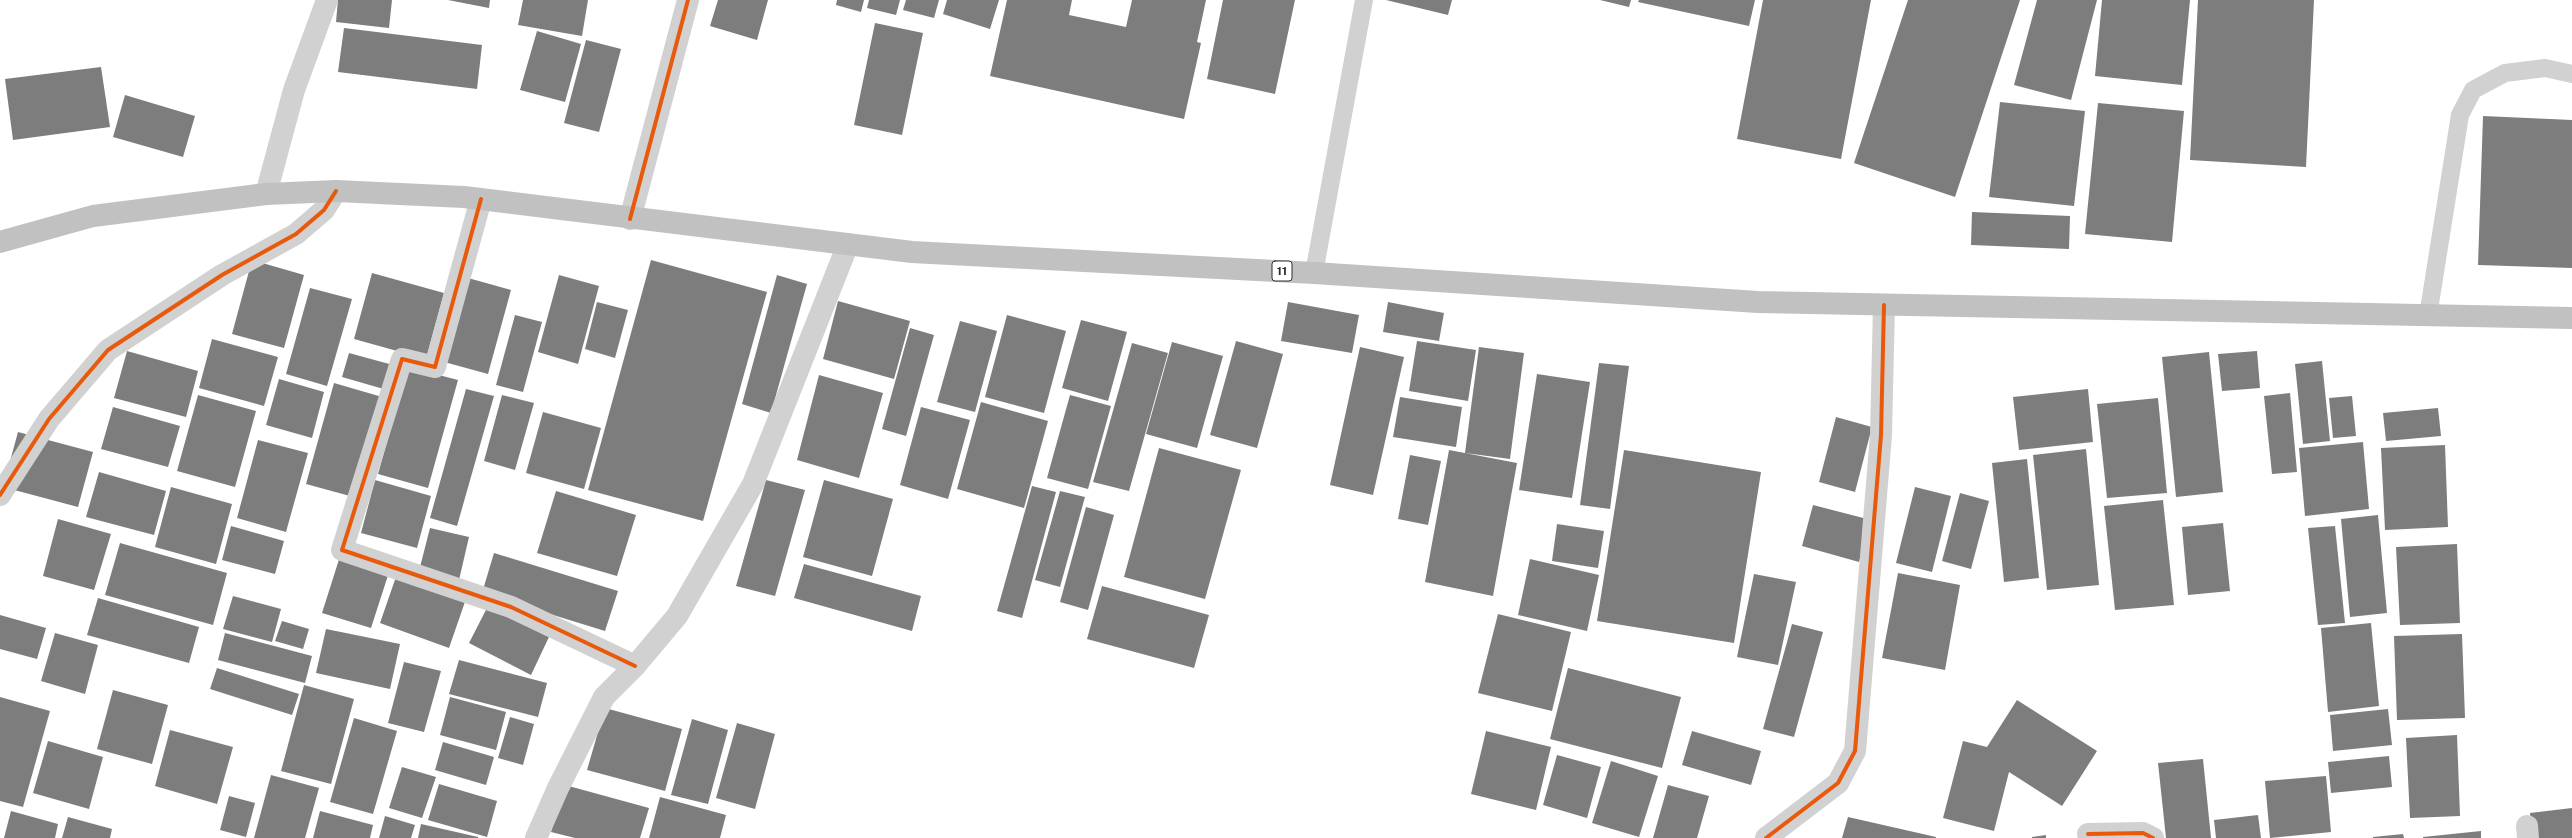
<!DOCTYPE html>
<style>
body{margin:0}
canvas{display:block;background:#fff}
</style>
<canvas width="2572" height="838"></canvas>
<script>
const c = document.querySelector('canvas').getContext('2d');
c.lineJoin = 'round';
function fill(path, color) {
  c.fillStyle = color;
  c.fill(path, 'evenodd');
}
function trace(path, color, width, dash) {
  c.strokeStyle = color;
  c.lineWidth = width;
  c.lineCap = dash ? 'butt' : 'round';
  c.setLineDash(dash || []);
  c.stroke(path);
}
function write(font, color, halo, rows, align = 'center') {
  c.font = font + ' "Public Sans",sans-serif';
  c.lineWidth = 4;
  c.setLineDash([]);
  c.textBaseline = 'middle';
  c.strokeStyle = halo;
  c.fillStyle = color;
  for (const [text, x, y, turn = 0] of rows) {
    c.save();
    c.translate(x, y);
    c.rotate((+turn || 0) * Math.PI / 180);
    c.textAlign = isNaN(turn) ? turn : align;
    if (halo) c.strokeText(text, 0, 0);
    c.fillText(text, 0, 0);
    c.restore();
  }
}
const building = new Path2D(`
 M 338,0 L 392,0 L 389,28 L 336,22 Z
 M 448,0 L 490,0 L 489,8 Z
 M 523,0 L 588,0 L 582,36 L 518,25 Z
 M 718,0 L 768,0 L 757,40 L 710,26 Z
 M 837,0 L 864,0 L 861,12 L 836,5 Z
 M 869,0 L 900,0 L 896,15 L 867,8 Z
 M 906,0 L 939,0 L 934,18 L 903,10 Z
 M 947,0 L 999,0 L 990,29 L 943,14 Z
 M 1007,0 L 1072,0 L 1069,15 L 1126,27 L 1132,0 L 1206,0 L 1197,42 L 1201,43 L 1184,119 L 990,76 Z
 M 1223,0 L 1295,0 L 1275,94 L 1207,79 Z
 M 1386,0 L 1452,0 L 1448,15 Z
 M 1600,0 L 1631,0 L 1629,7 Z
 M 1639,0 L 1755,0 L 1749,26 L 1638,2 Z
 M 1763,0 L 1871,0 L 1841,159 L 1737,139 Z
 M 1908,0 L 2020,0 L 1955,197 L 1854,163 Z
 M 2037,0 L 2097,0 L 2071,100 L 2014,85 Z
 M 2102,0 L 2190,0 L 2182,85 L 2095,76 Z
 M 2198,0 L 2314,0 L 2306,167 L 2190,160 Z
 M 875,23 L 923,33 L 902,135 L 854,125 Z
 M 344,28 L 482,45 L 477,89 L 338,72 Z
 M 537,31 L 581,44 L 565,102 L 520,90 Z
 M 586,40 L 621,49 L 599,132 L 564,123 Z
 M 101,67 L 110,127 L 13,140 L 5,79 Z
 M 125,95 L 195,116 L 183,157 L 113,137 Z
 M 2000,102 L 2085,111 L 2074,206 L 1989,197 Z
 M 2098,103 L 2184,111 L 2172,242 L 2085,234 Z
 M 2483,116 L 2572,120 L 2572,268 L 2478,265 Z
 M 1972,212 L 2070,216 L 2069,249 L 1971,245 Z
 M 252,260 L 304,275 L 284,348 L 232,334 Z
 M 651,260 L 767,292 L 703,521 L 588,490 Z
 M 372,273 L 444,293 L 426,359 L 354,339 Z
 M 559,275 L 599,286 L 578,364 L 538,352 Z
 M 777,275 L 807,284 L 771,413 L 742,404 Z
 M 461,276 L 511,290 L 488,374 L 437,360 Z
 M 310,288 L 352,299 L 327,386 L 286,374 Z
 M 838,301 L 910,321 L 894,379 L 823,359 Z
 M 597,302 L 628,310 L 615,358 L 585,349 Z
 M 1288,302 L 1359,315 L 1352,353 L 1281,341 Z
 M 1388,302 L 1444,313 L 1439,341 L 1383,332 Z
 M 515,315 L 542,322 L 523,392 L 496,385 Z
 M 1007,315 L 1066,331 L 1044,413 L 985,397 Z
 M 1081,320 L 1127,332 L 1108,401 L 1062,388 Z
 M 960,321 L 997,331 L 975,412 L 937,402 Z
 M 910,328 L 934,335 L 906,436 L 882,429 Z
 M 212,339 L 278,357 L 264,406 L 199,388 Z
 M 1236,341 L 1283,354 L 1257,448 L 1210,435 Z
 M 1417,341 L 1476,350 L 1468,401 L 1409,391 Z
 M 1172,342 L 1223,356 L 1197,448 L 1146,434 Z
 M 1132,343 L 1168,353 L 1129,491 L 1093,482 Z
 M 1360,347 L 1404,357 L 1373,495 L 1330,485 Z
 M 1479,347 L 1524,353 L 1510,459 L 1465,453 Z
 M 127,351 L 198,371 L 186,417 L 114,398 Z
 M 2257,351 L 2260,388 L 2222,391 L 2218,354 Z
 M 2209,352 L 2223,492 L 2176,497 L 2162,357 Z
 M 349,353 L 393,365 L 387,390 L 342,377 Z
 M 2322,361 L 2330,441 L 2303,444 L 2295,364 Z
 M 1599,363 L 1629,366 L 1610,509 L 1580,505 Z
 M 408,367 L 458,380 L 428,488 L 378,474 Z
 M 1537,374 L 1590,382 L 1572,498 L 1519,490 Z
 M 819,375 L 883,393 L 859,478 L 797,460 Z
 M 279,379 L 324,392 L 312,438 L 266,425 Z
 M 334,383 L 389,399 L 361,499 L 306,484 Z
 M 466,389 L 494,396 L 457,526 L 430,518 Z
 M 2088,389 L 2093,442 L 2019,450 L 2013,397 Z
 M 2290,393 L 2297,472 L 2272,474 L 2264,396 Z
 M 198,395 L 256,411 L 235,487 L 177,471 Z
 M 502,395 L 534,403 L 515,470 L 484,461 Z
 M 1070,395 L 1111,406 L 1088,489 L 1047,478 Z
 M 2352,396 L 2356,436 L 2333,438 L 2329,398 Z
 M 1400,397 L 1462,407 L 1456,447 L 1393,437 Z
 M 2158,398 L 2167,493 L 2107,498 L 2097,404 Z
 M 981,402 L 1048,421 L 1024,508 L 957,489 Z
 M 113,407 L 180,426 L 168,467 L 101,449 Z
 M 921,407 L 970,420 L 948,499 L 900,485 Z
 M 2438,408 L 2441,436 L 2386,441 L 2383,413 Z
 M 543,412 L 601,428 L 584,489 L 526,473 Z
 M 1836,417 L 1872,427 L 1855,492 L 1819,482 Z
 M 18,432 L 93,452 L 78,507 L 3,487 Z
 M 258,440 L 308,453 L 286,532 L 237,518 Z
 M 2363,442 L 2369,509 L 2305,516 L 2299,448 Z
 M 2445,445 L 2448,527 L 2385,530 L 2381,448 Z
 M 1159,448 L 1241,470 L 1205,599 L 1124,577 Z
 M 2086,449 L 2099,585 L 2047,590 L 2033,455 Z
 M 1449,450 L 1517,463 L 1493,596 L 1425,582 Z
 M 1624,450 L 1761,472 L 1734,643 L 1597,621 Z
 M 1410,455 L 1441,461 L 1428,525 L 1398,519 Z
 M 2027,459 L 2039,578 L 2004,582 L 1992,463 Z
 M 99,472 L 166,491 L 154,535 L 86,517 Z
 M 375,480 L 431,496 L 417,548 L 361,533 Z
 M 766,480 L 805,490 L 775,596 L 736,586 Z
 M 824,480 L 893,499 L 872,576 L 803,557 Z
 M 1032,486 L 1056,492 L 1022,618 L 997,611 Z
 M 171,487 L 232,504 L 216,564 L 155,547 Z
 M 1915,487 L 1951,496 L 1932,572 L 1896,563 Z
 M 556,491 L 636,515 L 617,576 L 537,553 Z
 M 1060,491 L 1085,497 L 1060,587 L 1035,580 Z
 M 1960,493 L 1989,501 L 1971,569 L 1942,561 Z
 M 2163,500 L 2174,605 L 2115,610 L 2104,506 Z
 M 1813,505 L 1871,520 L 1859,562 L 1802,546 Z
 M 1086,507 L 1114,515 L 1088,610 L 1060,602 Z
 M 2378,515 L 2387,613 L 2350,617 L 2341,519 Z
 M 58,519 L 111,534 L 94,590 L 43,576 Z
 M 2223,523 L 2230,591 L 2188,595 L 2182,527 Z
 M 1557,524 L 1604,531 L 1598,568 L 1552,561 Z
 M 231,526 L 284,541 L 275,574 L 222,560 Z
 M 2335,526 L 2345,623 L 2318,625 L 2308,528 Z
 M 430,528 L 469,537 L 459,580 L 419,571 Z
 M 120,543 L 227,573 L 213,625 L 105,595 Z
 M 2457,544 L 2460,623 L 2400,625 L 2396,547 Z
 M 342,550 L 391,566 L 371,628 L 322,613 Z
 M 494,553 L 618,591 L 605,631 L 482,593 Z
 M 1530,559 L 1599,575 L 1587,631 L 1518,615 Z
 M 804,564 L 921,596 L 912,631 L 794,598 Z
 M 398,571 L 467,596 L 449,648 L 380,623 Z
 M 1898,573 L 1960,585 L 1945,670 L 1882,658 Z
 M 1754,574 L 1796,582 L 1778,665 L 1737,657 Z
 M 1102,586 L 1209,615 L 1194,668 L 1087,639 Z
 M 233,596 L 281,609 L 272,642 L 223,629 Z
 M 98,598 L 199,627 L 189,663 L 87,635 Z
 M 488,606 L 549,637 L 531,675 L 469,643 Z
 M 1498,614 L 1571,632 L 1552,711 L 1478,693 Z
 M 0,615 L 46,628 L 37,659 L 0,649 Z
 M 282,621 L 309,629 L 303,649 L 275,641 Z
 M 2371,623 L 2379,706 L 2328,712 L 2321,628 Z
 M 1792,624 L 1823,632 L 1794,737 L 1763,729 Z
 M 326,629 L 400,644 L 390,689 L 316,673 Z
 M 55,633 L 98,645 L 85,694 L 41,681 Z
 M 225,633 L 312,656 L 305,683 L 218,660 Z
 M 2462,634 L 2465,718 L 2397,720 L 2394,636 Z
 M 459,660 L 547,683 L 538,717 L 449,694 Z
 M 404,662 L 441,671 L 424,732 L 388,723 Z
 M 217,668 L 299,694 L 292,715 L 210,689 Z
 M 1568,668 L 1681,697 L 1662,768 L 1550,739 Z
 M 304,685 L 354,699 L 331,784 L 281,771 Z
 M 113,690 L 168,705 L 152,764 L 97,749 Z
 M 0,697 L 50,711 L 23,807 L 0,801 Z
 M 450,697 L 506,712 L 496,750 L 440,735 Z
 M 2017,700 L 2097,751 L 2062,806 L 2009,772 L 1994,831 L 1943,818 L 1963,741 L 1987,747 Z
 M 605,708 L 682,729 L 665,791 L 587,770 Z
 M 2388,709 L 2392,745 L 2333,751 L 2330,715 Z
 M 510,717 L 534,724 L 523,765 L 498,758 Z
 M 354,718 L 397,731 L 373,814 L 330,802 Z
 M 692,719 L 728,730 L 708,804 L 671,795 Z
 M 737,723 L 775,734 L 755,809 L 716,798 Z
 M 170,730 L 233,747 L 217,804 L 155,786 Z
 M 1486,731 L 1551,747 L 1536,810 L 1471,794 Z
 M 1692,731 L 1761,751 L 1751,785 L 1682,765 Z
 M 2457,735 L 2460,816 L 2410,818 L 2406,738 Z
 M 48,741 L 103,757 L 89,809 L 33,793 Z
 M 443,742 L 494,757 L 486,785 L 435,770 Z
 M 1557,755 L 1601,767 L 1587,818 L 1543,805 Z
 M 2389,756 L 2392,787 L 2331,793 L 2328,762 Z
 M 2203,759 L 2211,838 L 2166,838 L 2158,763 Z
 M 1611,761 L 1658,776 L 1639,837 L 1592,823 Z
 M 402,767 L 436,777 L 422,818 L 389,808 Z
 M 271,775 L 319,788 L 305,838 L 254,838 Z
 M 2326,776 L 2331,832 L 2270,838 L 2265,781 Z
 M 439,784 L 497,801 L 487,837 L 428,820 Z
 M 565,785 L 649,808 L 640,838 L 575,838 L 551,832 Z
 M 1668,785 L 1709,796 L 1697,838 L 1653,838 Z
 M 229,796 L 255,803 L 246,837 L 220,830 Z
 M 660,797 L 726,815 L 720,838 L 649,838 Z
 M 2572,808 L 2572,838 L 2532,838 L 2530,813 Z
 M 11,811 L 58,824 L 55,838 L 4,838 Z
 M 320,811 L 373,825 L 370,838 L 313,838 Z
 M 2258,815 L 2261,838 L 2216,838 L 2214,820 Z
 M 385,816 L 415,825 L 411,838 L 379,838 Z
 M 68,817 L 112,829 L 110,838 L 62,838 Z
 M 1848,817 L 1936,837 L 1936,838 L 1842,838 Z
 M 421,824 L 478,837 L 478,838 L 418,838 Z
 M 2481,831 L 2481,838 L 2423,838 L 2423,837 Z
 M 2403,834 L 2404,838 L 2373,838 L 2373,837 Z
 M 2046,835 L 2046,838 L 2032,838 L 2032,837 Z`);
const service = new Path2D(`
 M 1314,273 L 1364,0
 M 2428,316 L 2460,115 L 2473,90 L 2505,73 L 2545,68 L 2572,74`);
const minor = new Path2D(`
 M 266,194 L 294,90 L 327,0
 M 481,199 L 435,367 L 402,359 L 342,550 L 511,607 L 635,666
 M 630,219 L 688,0
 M 0,495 L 49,419 L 108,350 L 222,275 L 296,234 L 324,210 L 336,191
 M 2527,826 L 2528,838
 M 2088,834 L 2143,833 L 2153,838
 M 536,838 L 558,788 L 604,697 L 635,666 L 677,616 L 753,484 L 848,244
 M 1766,838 L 1838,783 L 1855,751 L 1881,435 L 1884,305`);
const trunk = new Path2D(`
 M 0,242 L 93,216 L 266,194 L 336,191 L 464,197 L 912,252 L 1314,273 L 1758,302 L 2572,318`);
const cycleway = new Path2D(`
 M 481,199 L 435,367 L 402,359 L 342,550 L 511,607 L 635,666
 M 630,219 L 688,0
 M 0,495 L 49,419 L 108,350 L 222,275 L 296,234 L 324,210 L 336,191
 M 2088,834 L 2143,833 L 2153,838
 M 1766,838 L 1838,783 L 1855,751 L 1881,435 L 1884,305`);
const shields = [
 [1282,271,20]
];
const shieldNames = [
 ["11",1282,271]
];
fill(building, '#7d7d7d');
trace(service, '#d1d1d1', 18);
trace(minor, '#d1d1d1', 22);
trace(trunk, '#c1c1c1', 22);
trace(cycleway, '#e8590c', 4);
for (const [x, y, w] of shields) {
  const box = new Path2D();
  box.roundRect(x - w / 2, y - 10, w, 20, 3);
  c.fillStyle = '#fff';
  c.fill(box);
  trace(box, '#2c2c2c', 1);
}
write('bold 12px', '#2c2c2c', null, shieldNames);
</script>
